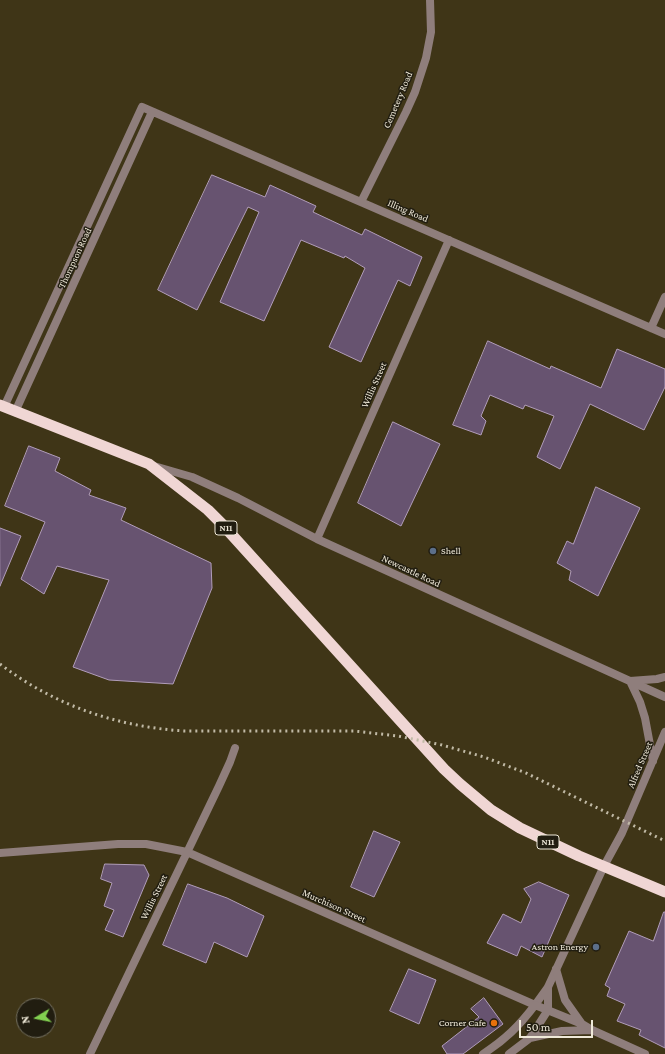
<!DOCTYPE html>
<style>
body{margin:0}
#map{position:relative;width:665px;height:1054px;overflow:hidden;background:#3f3517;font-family:"Crimson Pro",serif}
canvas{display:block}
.north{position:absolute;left:16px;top:998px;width:40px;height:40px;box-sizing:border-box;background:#211d10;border:1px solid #736f60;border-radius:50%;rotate:260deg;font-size:11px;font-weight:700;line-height:16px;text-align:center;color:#efe9d8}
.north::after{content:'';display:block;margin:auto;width:14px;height:18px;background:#82d050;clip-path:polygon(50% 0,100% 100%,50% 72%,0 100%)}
.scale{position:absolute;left:519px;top:1020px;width:74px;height:18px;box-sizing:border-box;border:2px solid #efe9d8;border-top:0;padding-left:5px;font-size:12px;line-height:14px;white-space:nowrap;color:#efe9d8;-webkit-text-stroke:3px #211d10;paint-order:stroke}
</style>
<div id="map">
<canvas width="665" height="1054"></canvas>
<div class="north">N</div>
<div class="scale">50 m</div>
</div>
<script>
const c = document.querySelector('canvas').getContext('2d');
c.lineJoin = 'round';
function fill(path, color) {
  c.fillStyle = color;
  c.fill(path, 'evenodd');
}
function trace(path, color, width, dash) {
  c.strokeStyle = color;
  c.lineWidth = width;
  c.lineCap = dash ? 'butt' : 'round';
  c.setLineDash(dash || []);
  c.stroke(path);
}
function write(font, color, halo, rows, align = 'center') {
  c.font = font + ' "Crimson Pro",serif';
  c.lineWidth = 3;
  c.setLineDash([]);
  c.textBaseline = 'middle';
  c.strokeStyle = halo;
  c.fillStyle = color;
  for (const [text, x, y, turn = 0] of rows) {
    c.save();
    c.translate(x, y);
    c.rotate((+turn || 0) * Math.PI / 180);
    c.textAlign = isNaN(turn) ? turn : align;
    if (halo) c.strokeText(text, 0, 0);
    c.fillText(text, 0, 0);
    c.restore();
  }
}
const building = new Path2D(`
 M 212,175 L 265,197 L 270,185 L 316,206 L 313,212 L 362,235 L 365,229 L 422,257 L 410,286 L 398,280 L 361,362 L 329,347 L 365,268 L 345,256 L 344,258 L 301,240 L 264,321 L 220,302 L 259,212 L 248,207 L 197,310 L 158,290 Z
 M 488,341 L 550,369 L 551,366 L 601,388 L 617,349 L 665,369 L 665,387 L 644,430 L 590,404 L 560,469 L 537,457 L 554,416 L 525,405 L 523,409 L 490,395 L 481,416 L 486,421 L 481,435 L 453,425 Z
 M 393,422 L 440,444 L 401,526 L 358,503 Z
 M 29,446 L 60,458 L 55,471 L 91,490 L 89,495 L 126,508 L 121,520 L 211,563 L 212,588 L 173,684 L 109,680 L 73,667 L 109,580 L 57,566 L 44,594 L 21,579 L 45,522 L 5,506 Z
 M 596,487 L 640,508 L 598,596 L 569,580 L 571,571 L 557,563 L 567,541 L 573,544 Z
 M 0,528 L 21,536 L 0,586 Z
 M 374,831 L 400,842 L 374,897 L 351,887 Z
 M 105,864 L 144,865 L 149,875 L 123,937 L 105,930 L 114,910 L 104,906 L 112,883 L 101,879 Z
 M 539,882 L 569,895 L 542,957 L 521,946 L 517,956 L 487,943 L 503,914 L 521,923 L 531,899 L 524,889 Z
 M 188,884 L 227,898 L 264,916 L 247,957 L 214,942 L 206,963 L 163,945 Z
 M 664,912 L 665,912 L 665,1048 L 639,1035 L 641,1030 L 617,1021 L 625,1004 L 607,996 L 610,988 L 605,985 L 629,931 L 653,941 Z
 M 409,969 L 436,980 L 419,1024 L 390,1011 Z
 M 484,998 L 503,1024 L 463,1054 L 447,1054 L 442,1046 L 479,1017 L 471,1009 Z`);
const minor = new Path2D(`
 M 361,202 L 406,112 L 415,92 L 426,58 L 431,32 L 430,0
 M 651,328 L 665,297
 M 4,407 L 142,107 L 665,334
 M 15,412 L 152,112
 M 154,466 L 192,477 L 238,498 L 317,539 L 665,697
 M 317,539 L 449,240
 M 653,761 L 645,718 L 640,702 L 630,681 L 657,679 L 665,677
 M 0,853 L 118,844 L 146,844 L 187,852 L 535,1005 L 548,987 L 604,866 L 622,833 L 665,732
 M 548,1010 L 548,987
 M 90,1054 L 219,786 L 230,762 L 235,748`);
const tertiary = new Path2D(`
 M 556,969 L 565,1000 L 582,1024
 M 530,1038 L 562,1031 L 592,1030
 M 483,1054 C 506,1039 519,1026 535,1005 L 582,1024 L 592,1030 L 645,1054
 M 509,1054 L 530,1038 L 548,1010`);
const trunk = new Path2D(`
 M 0,405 L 149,464 L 208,510 L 222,524 L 444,769 L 460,784 L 491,810 L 520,828 L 579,856 L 665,892`);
const rail = new Path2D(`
 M 0,664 C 54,705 117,727 185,731 L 354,731 L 398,736 L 442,745 L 484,757 L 526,773 L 665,841`);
const markers = [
 [433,551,4,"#5c6f8a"],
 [596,947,4,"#5c6f8a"],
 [494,1023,4,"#e8710a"]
];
const shields = [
 [226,528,22],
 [548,842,22]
];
const shieldNames = [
 ["N11",226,528],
 ["N11",548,842]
];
const streetNames = [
 ["Cemetery Road",398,100,-67],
 ["Illing Road",408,211,23],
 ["Thompson Road",75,258,-65],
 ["Willis Street",374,385,-66],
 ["Newcastle Road",411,571,25],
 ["Alfred Street",640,765,-67],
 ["Willis Street",154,897,-64],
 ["Murchison Street",334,906,24]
];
const poiNames = [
 ["Shell",441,551,"left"],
 ["Astron Energy",588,947],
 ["Corner Cafe",486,1023]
];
fill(building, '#675370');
trace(building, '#b19dba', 1);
trace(minor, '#8f7e7c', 8);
trace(tertiary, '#8f7e7c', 8);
trace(trunk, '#f0d6d4', 11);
trace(rail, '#c1baa6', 3, [2, 4]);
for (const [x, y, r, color] of markers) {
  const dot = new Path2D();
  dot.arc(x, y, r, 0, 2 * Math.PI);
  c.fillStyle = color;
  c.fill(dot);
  trace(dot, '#211d10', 1.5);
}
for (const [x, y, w] of shields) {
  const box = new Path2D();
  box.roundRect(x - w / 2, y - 7, w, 14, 3);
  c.fillStyle = '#211d10';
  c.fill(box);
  trace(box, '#efe9d8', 1);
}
write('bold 9px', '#efe9d8', null, shieldNames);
write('10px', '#efe9d8', '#211d10', streetNames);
write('10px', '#efe9d8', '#211d10', poiNames, 'right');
</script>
